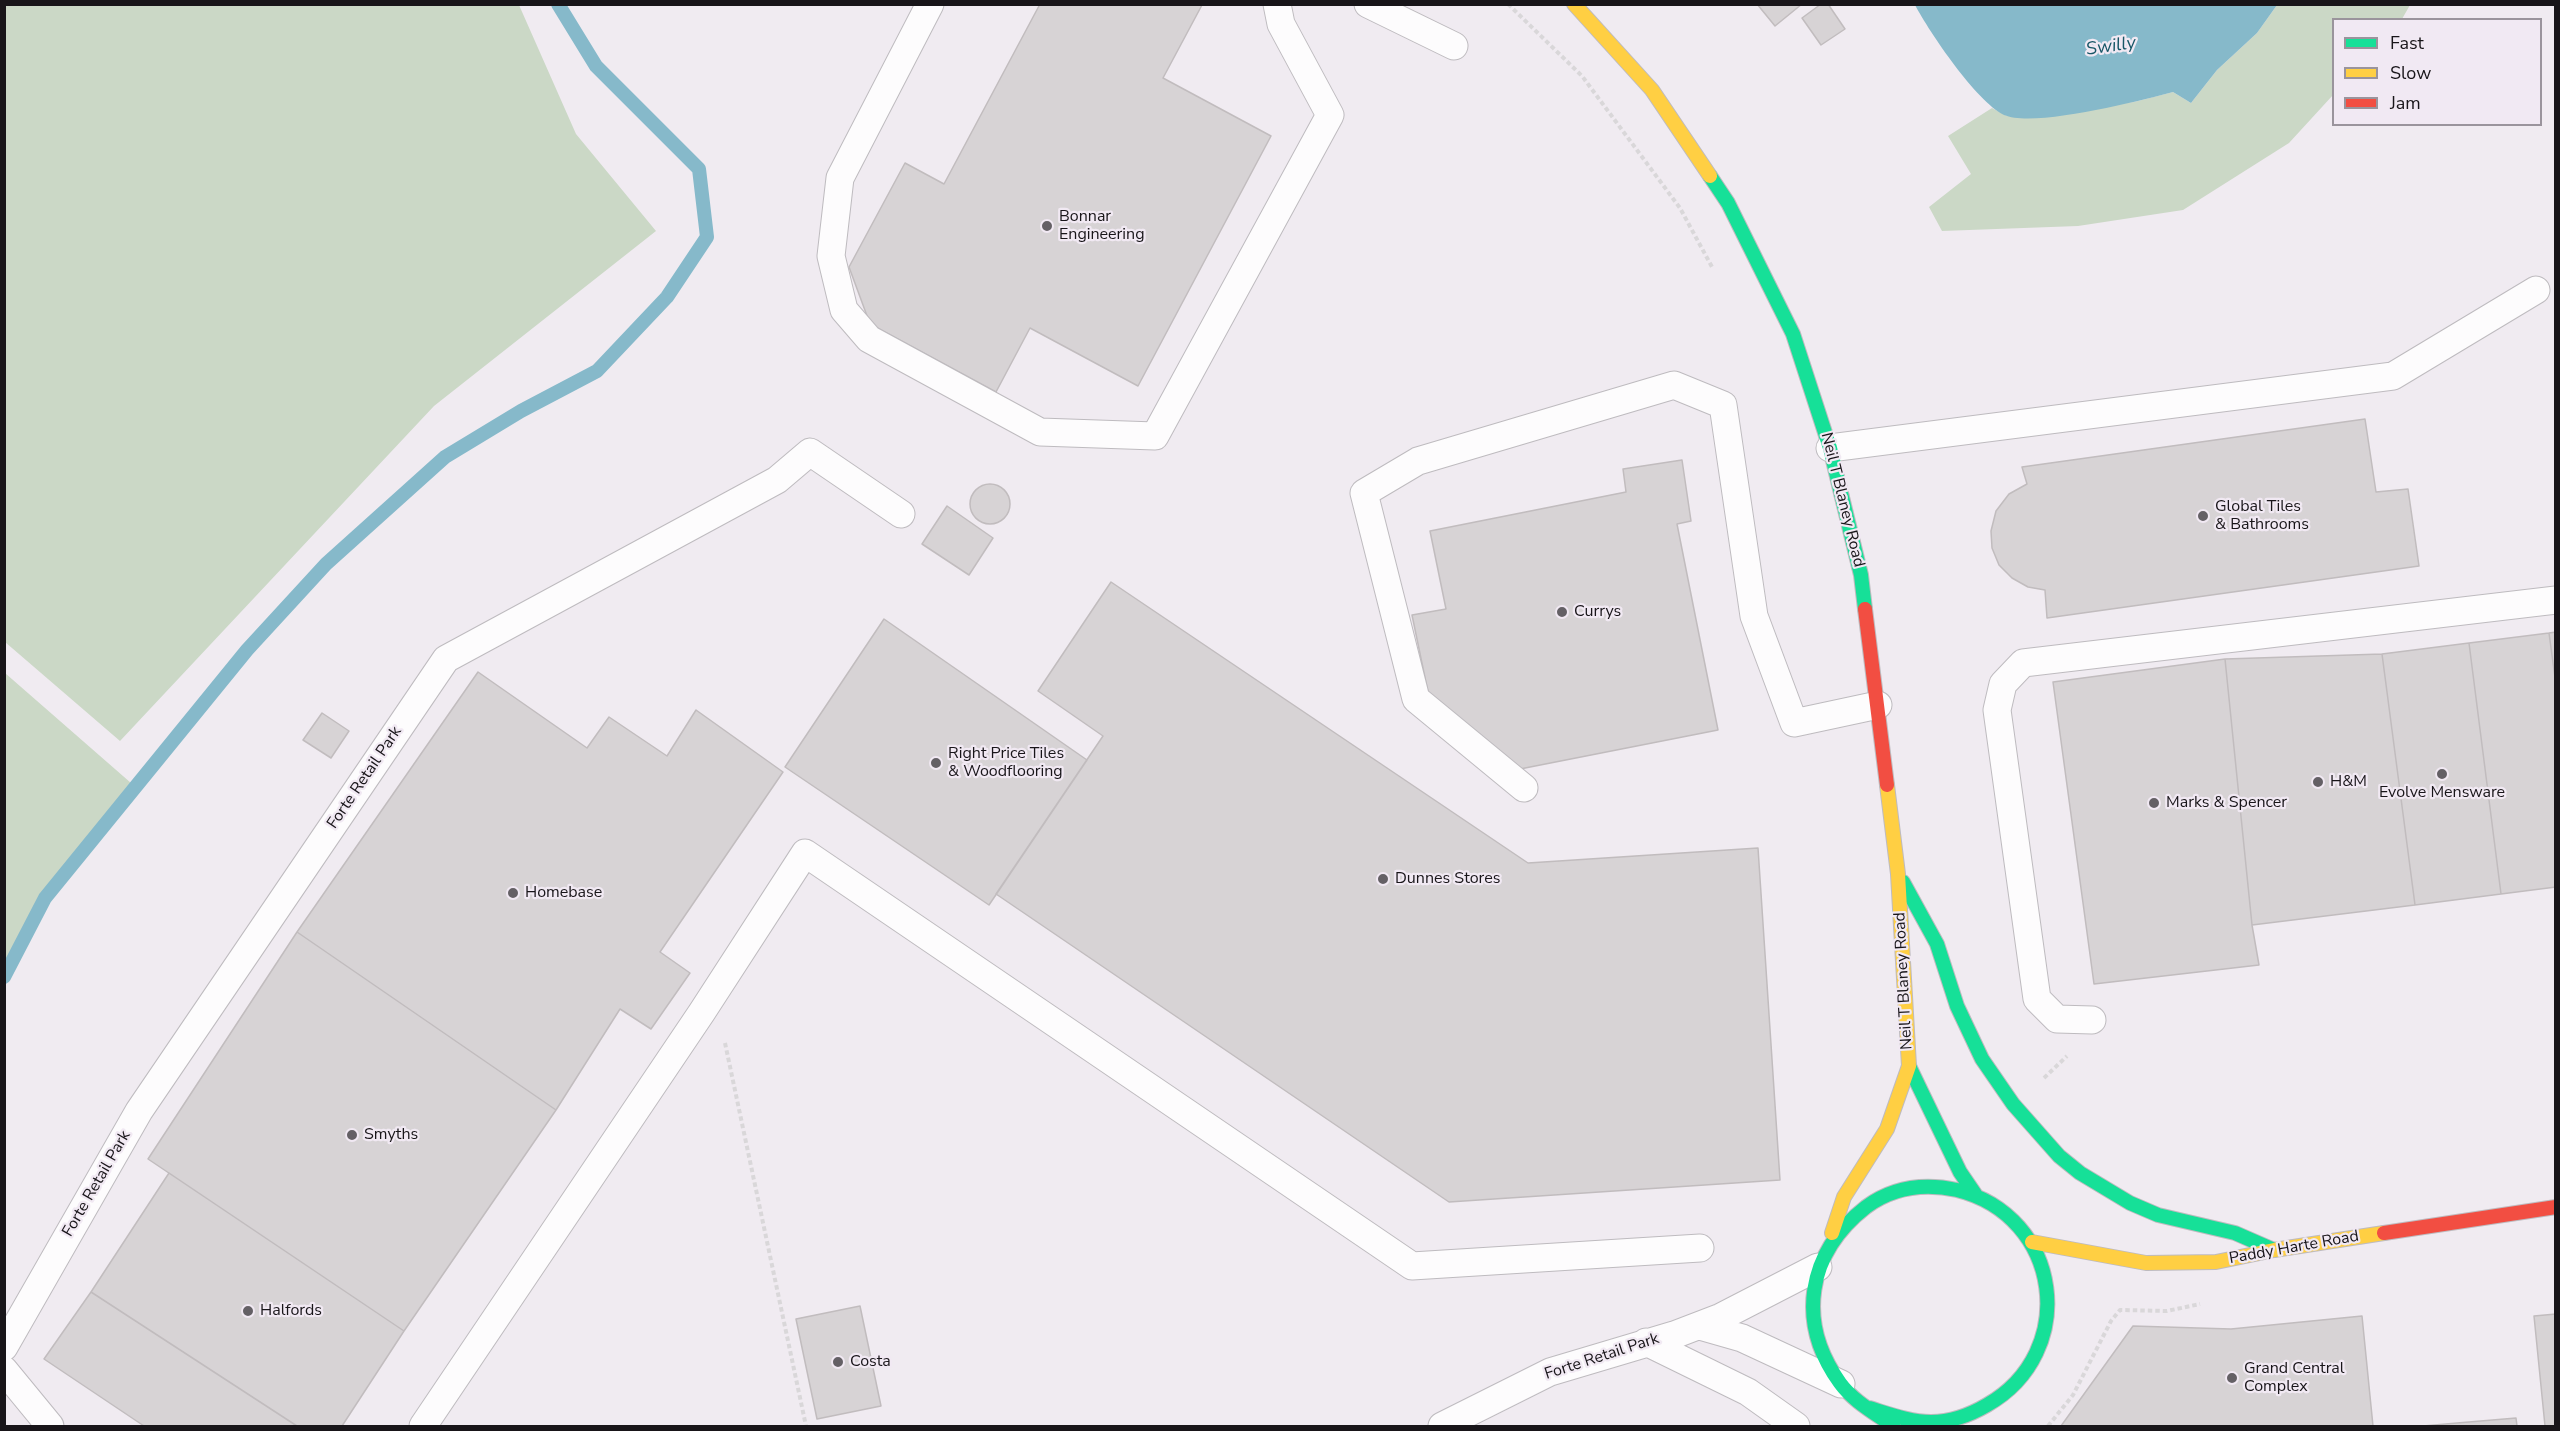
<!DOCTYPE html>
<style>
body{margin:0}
#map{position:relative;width:2560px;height:1431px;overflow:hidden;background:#f0ebf1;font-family:"Nunito Sans",sans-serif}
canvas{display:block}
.frame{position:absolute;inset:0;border:6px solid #181519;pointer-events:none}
.legend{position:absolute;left:2332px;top:18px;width:210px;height:108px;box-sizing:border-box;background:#f1e9f3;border:2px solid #9a949c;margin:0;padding:8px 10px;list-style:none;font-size:18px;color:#181519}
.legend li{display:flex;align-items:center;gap:12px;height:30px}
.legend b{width:30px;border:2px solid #9a949c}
</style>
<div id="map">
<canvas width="2560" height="1431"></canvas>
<div class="frame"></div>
<ul class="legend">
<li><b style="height:8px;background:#16e098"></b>Fast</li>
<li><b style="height:8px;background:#ffcf43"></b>Slow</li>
<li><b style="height:8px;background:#f24e42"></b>Jam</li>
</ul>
</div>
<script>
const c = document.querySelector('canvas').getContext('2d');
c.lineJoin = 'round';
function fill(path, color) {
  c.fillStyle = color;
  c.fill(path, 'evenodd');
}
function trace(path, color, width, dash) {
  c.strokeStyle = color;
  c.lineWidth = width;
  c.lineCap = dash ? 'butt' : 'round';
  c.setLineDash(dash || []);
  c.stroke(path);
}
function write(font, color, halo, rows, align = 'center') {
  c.font = font + ' "Nunito Sans",sans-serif';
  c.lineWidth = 4.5;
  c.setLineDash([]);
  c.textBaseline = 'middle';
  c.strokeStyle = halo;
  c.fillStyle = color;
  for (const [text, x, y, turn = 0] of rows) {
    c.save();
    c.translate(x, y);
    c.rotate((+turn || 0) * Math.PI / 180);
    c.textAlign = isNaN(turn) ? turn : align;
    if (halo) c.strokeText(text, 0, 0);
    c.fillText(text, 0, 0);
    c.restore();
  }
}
const green = new Path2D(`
 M 5,4 L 519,5 L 576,134 L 656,231 L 434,406 L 120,741 L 5,642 Z
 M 2277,5 L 2410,5 L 2402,19 L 2334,20 L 2333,95 L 2289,143 L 2183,210 L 2078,226 L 1942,231 L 1929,207 L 1971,174 L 1948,136 L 1992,108 L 2007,116 L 2134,102 L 2173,92 L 2191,103 L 2217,70 L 2257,33 Z
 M 5,673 L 131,783 L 28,919 L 5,964 Z`);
const water = new Path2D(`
 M 1915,5 L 2277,5 L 2257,33 L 2217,70 L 2191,103 L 2173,92 C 2139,101 2034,128 2004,115 C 1976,101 1930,33 1915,5 Z`);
const stream = new Path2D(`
 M 4,977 L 45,898 L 247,650 L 326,564 L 445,457 L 521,411 L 597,371 L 667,297 L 707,237 L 699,169 L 596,66 L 558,4`);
const building = new Path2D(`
 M 1040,4 L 1202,5 L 1163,78 L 1271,136 L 1138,386 L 1030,328 L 996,392 L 870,324 L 849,267 L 905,163 L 944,184 Z
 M 1757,4 L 1802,4 L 1775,26 Z
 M 1821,4 L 1828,4 L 1845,29 L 1821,45 L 1802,18 Z
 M 2365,419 L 2376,492 L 2408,489 L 2419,566 L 2047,618 L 2045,590 L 2028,587 L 2012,578 L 1999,565 L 1992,548 L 1991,531 L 1996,511 L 2009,494 L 2027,484 L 2022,467 Z
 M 1682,460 L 1691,521 L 1677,524 L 1718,730 L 1520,769 L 1429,697 L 1412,615 L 1446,609 L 1430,531 L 1626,492 L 1623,469 Z
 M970 504a20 20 0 1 1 40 0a20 20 0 1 1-40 0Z
 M 947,506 L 993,538 L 969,575 L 922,544 Z
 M 1111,582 L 1528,863 L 1758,848 L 1780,1180 L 1449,1202 L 996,894 L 1103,736 L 1038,691 Z
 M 884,619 L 1087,760 L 989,905 L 785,767 Z
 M 2556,632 L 2556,685 L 2549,633 Z
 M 2549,633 L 2556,685 L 2556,887 L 2501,894 L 2469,643 Z
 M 2469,643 L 2501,894 L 2415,905 L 2382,654 Z
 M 2382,654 L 2415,905 L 2252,925 L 2225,659 Z
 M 2225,659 L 2252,925 L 2259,965 L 2094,984 L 2053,682 Z
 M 478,672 L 587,748 L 609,717 L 667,756 L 696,710 L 783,772 L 660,952 L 690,973 L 651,1029 L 620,1009 L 556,1110 L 297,932 Z
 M 322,713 L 349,731 L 331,758 L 303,740 Z
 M 297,932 L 556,1110 L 404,1331 L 148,1159 Z
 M 169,1173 L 404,1331 L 342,1426 L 297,1426 L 91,1292 Z
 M 91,1292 L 297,1426 L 144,1426 L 44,1359 Z
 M 860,1306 L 881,1406 L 817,1419 L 796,1319 Z
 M 2556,1314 L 2556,1426 L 2545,1426 L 2534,1316 Z
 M 2362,1316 L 2373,1426 L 2061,1426 L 2133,1326 L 2231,1329 Z
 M 2516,1418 L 2517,1426 L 2423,1426 L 2457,1423 Z`);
const path = new Path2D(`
 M 1508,4 L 1582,76 L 1680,208 L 1712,267
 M 725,1043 L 806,1426
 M 2044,1078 L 2067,1056
 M 2048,1426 L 2073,1395 L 2111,1321 L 2120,1310 L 2167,1311 L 2200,1304`);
const lane = new Path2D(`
 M 930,4 L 840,178 L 831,256 L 844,310 L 869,339 L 1040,432 L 1155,436 L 1330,115 L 1281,24 L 1277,4
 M 1368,4 L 1454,46
 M 1830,448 L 2393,376 L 2536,290
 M 1524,788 L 1416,699 L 1364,493 L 1418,461 L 1674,385 L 1723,405 L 1754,616 L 1794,723 L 1878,705
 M 2092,1020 L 2057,1019 L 2037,999 L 1997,710 L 2003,684 L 2023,663 L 2556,600
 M 1700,1326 L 1742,1338 L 1841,1384
 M 1646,1342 L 1748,1392 L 1796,1426
 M 4,1347 L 139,1111 L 446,659 L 777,480 L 810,452 L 901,514
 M 4,1370 L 50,1426
 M 423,1426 L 702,1012 L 805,853 L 1412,1266 L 1700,1248
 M 1442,1426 L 1550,1372 L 1674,1335 L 1721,1317 L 1818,1267`);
const fast = new Path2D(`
 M 1710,176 L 1728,203 L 1793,334 L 1830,448 L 1861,575 L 1865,609
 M 1903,882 L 1937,944 L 1957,1006 L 1982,1059 L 2013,1104 L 2059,1156 L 2080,1173 L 2130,1203 L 2158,1215 L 2235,1233 L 2274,1250
 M 1909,1066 L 1960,1172 L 1975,1194
 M 1869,1408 C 1889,1414 1910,1422 1931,1422 C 1950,1422 1970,1415 1987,1405 C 2080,1352 2062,1216 1957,1190 C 1924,1183 1893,1187 1866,1207 C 1807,1253 1796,1322 1840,1383 C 1853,1401 1875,1413 1893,1426`);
const slow = new Path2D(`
 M 1574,4 L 1652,90 L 1710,176
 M 1887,785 L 1898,874 L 1909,1066
 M 1832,1233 L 1844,1197 L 1887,1129 L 1909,1066
 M 2032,1242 L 2146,1263 L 2216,1262 L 2274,1250 L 2384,1233`);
const jam = new Path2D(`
 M 1865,609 L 1887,785
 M 2384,1233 L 2556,1207`);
const markers = [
 [1047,226,6,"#646065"],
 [2203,516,6,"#646065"],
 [1562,612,6,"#646065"],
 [936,763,6,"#646065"],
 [2442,774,6,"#646065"],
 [2318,782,6,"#646065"],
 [2154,803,6,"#646065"],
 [1383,879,6,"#646065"],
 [513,893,6,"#646065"],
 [352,1135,6,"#646065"],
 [248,1311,6,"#646065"],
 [838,1362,6,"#646065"],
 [2232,1378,6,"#646065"]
];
const poiNames = [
 ["Bonnar",1059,217],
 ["Engineering",1059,235],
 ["Global Tiles",2215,507],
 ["& Bathrooms",2215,525],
 ["Currys",1574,612],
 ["Right Price Tiles",948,754],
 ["& Woodflooring",948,772],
 ["H&M",2330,782],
 ["Evolve Mensware",2442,793,"center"],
 ["Marks & Spencer",2166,803],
 ["Dunnes Stores",1395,879],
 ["Homebase",525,893],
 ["Smyths",364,1135],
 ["Halfords",260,1311],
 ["Costa",850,1362],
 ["Grand Central",2244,1369],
 ["Complex",2244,1387]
];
const streetNames = [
 ["Neil T Blaney Road",1842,500,76],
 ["Forte Retail Park",365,778,-56],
 ["Neil T Blaney Road",1904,981,-93],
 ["Forte Retail Park",97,1184,-60],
 ["Paddy Harte Road",2294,1248,-10],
 ["Forte Retail Park",1602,1357,-18]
];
const waterNames = [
 ["Swilly",2111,47,-8]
];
fill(green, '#cbd8c6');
fill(water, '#86b9ca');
trace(stream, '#86b9ca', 14);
fill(building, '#d7d3d5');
trace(building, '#c1bcbe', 1.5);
trace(lane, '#bebbbf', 29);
trace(fast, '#bebbbf', 16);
trace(slow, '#bebbbf', 16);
trace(jam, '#bebbbf', 16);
trace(path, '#d9d7d9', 4, [4.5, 3]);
trace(lane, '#fdfcfd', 27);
trace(fast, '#16e098', 14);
trace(slow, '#ffcf43', 14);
trace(jam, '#f24e42', 14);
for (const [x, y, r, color] of markers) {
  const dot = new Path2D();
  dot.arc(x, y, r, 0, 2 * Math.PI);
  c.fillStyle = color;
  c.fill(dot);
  trace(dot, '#f1e9f3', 2);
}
write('16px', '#181519', '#f1e9f3', poiNames, 'left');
write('16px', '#181519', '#f1e9f3', streetNames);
write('italic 18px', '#175666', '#f1e9f3', waterNames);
</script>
